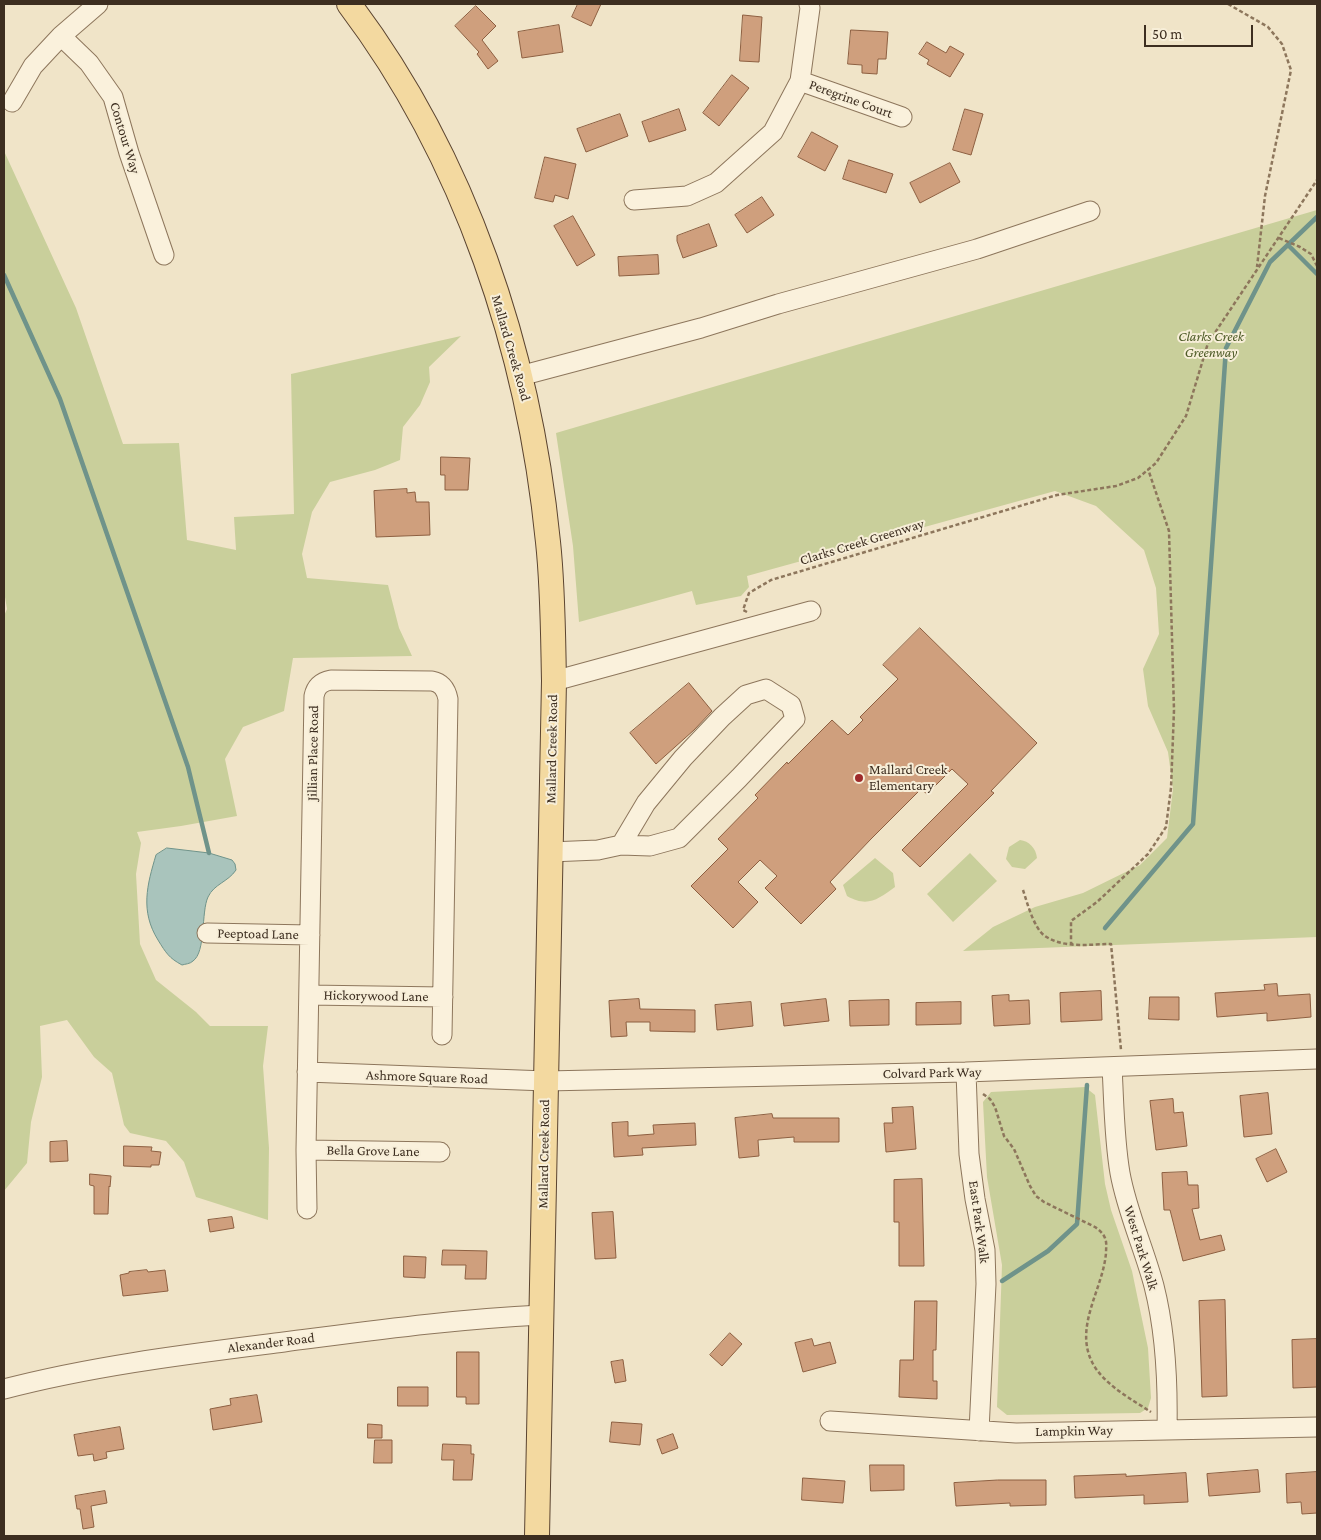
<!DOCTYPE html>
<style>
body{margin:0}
#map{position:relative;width:1321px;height:1540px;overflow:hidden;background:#f0e4c8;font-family:"Crimson Pro",serif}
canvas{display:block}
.frame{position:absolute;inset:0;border:5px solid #3d2e20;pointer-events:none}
.scale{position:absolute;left:1144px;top:25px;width:109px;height:22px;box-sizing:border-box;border:2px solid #3d2e20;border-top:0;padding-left:6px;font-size:15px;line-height:18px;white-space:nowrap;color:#3d2e20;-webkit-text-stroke:4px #f7eed8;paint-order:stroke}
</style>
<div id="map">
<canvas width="1321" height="1540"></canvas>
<div class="frame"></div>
<div class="scale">50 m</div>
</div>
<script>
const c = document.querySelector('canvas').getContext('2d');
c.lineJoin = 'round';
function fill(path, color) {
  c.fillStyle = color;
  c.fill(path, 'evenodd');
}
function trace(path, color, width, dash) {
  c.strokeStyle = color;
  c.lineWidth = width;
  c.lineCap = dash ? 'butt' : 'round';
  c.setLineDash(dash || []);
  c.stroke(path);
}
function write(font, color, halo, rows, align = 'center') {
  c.font = font + ' "Crimson Pro",serif';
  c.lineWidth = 4;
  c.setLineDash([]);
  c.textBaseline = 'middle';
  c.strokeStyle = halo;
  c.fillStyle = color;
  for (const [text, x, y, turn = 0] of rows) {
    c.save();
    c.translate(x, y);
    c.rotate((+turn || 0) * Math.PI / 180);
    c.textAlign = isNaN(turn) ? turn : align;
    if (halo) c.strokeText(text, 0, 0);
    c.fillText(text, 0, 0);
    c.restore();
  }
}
const green = new Path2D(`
 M 4,151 L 76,308 L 123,444 L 179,443 L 187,540 L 236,550 L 234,517 L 294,514 L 291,374 L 461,336 L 429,367 L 430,382 L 420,405 L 403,427 L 400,460 L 375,470 L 330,482 L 312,512 L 302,554 L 307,578 L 388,585 L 399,628 L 412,656 L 293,658 L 284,711 L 243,727 L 225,759 L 237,816 L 181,826 L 137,832 L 141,843 L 136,874 L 140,944 L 156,980 L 196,1012 L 210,1026 L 268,1026 L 263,1066 L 269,1148 L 268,1220 L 196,1197 L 184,1162 L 166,1141 L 130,1133 L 124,1125 L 112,1073 L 94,1057 L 67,1020 L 40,1026 L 42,1077 L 31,1122 L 27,1163 L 4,1191 L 4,616 L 7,609 L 4,591 Z
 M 1317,210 L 1317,937 L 963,951 L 993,927 L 1035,907 L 1083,893 L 1140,865 L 1167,838 L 1173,789 L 1168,752 L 1148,706 L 1143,669 L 1159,634 L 1156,588 L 1144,550 L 1096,506 L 1055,491 L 747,576 L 749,587 L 741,596 L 696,605 L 692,591 L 579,622 L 573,546 L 556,433 Z
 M 1020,840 C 1029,841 1036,848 1037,858 L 1025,869 L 1012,867 L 1006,859 L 1009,847 Z
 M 970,853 L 997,881 L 953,922 L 927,894 Z
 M 875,858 L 893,873 L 895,887 C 878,899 868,908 847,896 L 843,885 Z
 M 1085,1087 L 1095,1095 L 1105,1184 L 1111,1210 L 1132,1271 L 1148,1348 L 1151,1398 L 1148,1408 L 1140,1413 L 1007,1415 L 997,1407 L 1002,1265 L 987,1177 L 983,1102 L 991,1092 Z`);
const water = new Path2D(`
 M 167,848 L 209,853 L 232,860 L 235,864 L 236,870 C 228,882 214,884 208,897 C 201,912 206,952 193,961 C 190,964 185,964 182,965 C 169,958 166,953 158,940 C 140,911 147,885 156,855 Z`);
const stream = new Path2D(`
 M 1288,245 L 1317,274
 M 4,275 L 60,399 L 188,767 L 209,853
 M 1105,928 L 1193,824 L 1226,348 L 1270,262 L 1317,217
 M 1002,1281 L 1048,1251 L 1077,1224 L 1087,1085`);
const building = new Path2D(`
 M 578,4 L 601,4 L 591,26 L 572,17 Z
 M 476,6 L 496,26 L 482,40 L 498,61 L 488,69 L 477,54 L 479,52 L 455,26 Z
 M 743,15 L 762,17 L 759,62 L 740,61 Z
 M 559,25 L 563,52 L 522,58 L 518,32 Z
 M 851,30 L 888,32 L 886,59 L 878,59 L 877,74 L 862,73 L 862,65 L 848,64 Z
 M 927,42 L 946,53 L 950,46 L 964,54 L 950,77 L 927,64 L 929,60 L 919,54 Z
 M 732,75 L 749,88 L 719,126 L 703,113 Z
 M 679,109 L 686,130 L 649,142 L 642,122 Z
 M 965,109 L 983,114 L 971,155 L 953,150 Z
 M 620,114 L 628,136 L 586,152 L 577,129 Z
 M 812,132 L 838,146 L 825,171 L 798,157 Z
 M 545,157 L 576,164 L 568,199 L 555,195 L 553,202 L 535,198 Z
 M 849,160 L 893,174 L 886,193 L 843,179 Z
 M 950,163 L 960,182 L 920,203 L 910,183 Z
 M 762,197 L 774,215 L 747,233 L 735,215 Z
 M 573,216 L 595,255 L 577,266 L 554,226 Z
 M 709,224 L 717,246 L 683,258 L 677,241 L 677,236 Z
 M 658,255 L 659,274 L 619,276 L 618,257 Z
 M 441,457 L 470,458 L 468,490 L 445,490 L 445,475 L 441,475 Z
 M 407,489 L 407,493 L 415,492 L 416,502 L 429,502 L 430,535 L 376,537 L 374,491 Z
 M 920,628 L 1037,743 L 991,791 L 994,793 L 920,867 L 902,850 L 968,784 L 952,769 L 927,794 L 921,789 L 871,839 L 830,882 L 836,889 L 801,924 L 765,888 L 777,876 L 760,860 L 738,882 L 758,902 L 733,928 L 691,886 L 728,849 L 718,839 L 758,798 L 755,795 L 787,762 L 788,764 L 832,720 L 848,735 L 863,720 L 860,717 L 898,679 L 883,665 Z
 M 689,683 L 712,711 L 694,730 L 656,764 L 630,733 Z
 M 1277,984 L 1278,996 L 1310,994 L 1311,1017 L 1267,1021 L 1267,1013 L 1217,1017 L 1215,993 L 1265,990 L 1264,985 Z
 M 1101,991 L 1102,1020 L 1061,1022 L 1060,993 Z
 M 1009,995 L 1009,1001 L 1029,1000 L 1030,1024 L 994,1026 L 992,996 Z
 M 1150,997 L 1179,997 L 1179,1020 L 1149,1019 Z
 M 639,999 L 640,1009 L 695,1010 L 695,1032 L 650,1031 L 650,1022 L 626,1022 L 627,1036 L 611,1037 L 609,1001 Z
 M 826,999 L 829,1021 L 784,1026 L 781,1004 Z
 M 889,1000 L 889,1025 L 850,1026 L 849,1001 Z
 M 751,1002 L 753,1026 L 717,1030 L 715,1005 Z
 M 961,1002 L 961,1024 L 916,1025 L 916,1003 Z
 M 1268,1093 L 1272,1134 L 1244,1137 L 1240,1096 Z
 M 1173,1099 L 1174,1113 L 1183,1112 L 1187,1146 L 1156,1150 L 1150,1101 Z
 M 913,1107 L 916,1149 L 886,1152 L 884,1123 L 893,1123 L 892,1108 Z
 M 772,1114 L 773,1118 L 839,1118 L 839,1142 L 794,1142 L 794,1137 L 758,1140 L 759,1156 L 739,1158 L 735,1118 Z
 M 628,1122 L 628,1136 L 654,1134 L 653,1125 L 695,1123 L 696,1145 L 642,1148 L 643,1155 L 614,1157 L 612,1123 Z
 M 67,1141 L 68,1161 L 50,1162 L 50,1142 Z
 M 124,1146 L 152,1147 L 151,1151 L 161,1152 L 159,1165 L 151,1165 L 151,1167 L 124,1166 Z
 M 1276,1149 L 1287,1172 L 1267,1182 L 1256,1159 Z
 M 1187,1172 L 1188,1185 L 1198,1185 L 1199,1208 L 1192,1209 L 1200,1240 L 1221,1235 L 1225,1250 L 1183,1261 L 1170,1210 L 1164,1210 L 1162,1173 Z
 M 90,1174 L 111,1176 L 110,1187 L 109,1186 L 108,1214 L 94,1214 L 94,1186 L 90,1185 Z
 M 922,1179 L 924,1266 L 899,1266 L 899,1222 L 894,1222 L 894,1180 Z
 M 613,1212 L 616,1258 L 595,1259 L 592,1213 Z
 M 232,1217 L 234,1228 L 210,1232 L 208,1220 Z
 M 443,1250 L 487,1251 L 486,1279 L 465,1279 L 466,1265 L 442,1265 Z
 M 404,1256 L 426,1257 L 425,1278 L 404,1277 Z
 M 147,1270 L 148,1272 L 165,1270 L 168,1291 L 123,1296 L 120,1275 L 129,1273 L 129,1272 Z
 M 1225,1300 L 1227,1396 L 1202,1397 L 1199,1301 Z
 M 915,1301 L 937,1301 L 936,1350 L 933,1350 L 933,1381 L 937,1381 L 937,1399 L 899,1397 L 900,1360 L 913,1360 Z
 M 730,1333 L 742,1344 L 722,1366 L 710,1355 Z
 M 812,1339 L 814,1346 L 830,1342 L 836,1363 L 803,1372 L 795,1343 Z
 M 1317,1339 L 1317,1387 L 1293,1388 L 1292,1340 Z
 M 457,1352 L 479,1352 L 479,1404 L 466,1404 L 466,1397 L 457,1397 Z
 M 623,1360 L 626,1381 L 615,1383 L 611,1362 Z
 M 398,1387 L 428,1387 L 428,1406 L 398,1406 Z
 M 257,1395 L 262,1422 L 213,1430 L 210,1409 L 231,1405 L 230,1399 Z
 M 612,1422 L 642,1424 L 640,1445 L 610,1442 Z
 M 368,1424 L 382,1425 L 382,1438 L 368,1438 Z
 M 120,1427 L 124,1449 L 106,1452 L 107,1458 L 94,1461 L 93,1454 L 78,1456 L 74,1435 Z
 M 673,1434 L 678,1448 L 662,1454 L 657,1440 Z
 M 375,1440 L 392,1440 L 392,1463 L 374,1463 Z
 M 443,1444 L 471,1445 L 471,1454 L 474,1454 L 472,1480 L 453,1480 L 454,1460 L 442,1460 Z
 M 870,1465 L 904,1465 L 904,1490 L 871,1491 Z
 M 1258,1470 L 1260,1492 L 1209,1496 L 1207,1474 Z
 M 1317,1472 L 1317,1513 L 1302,1514 L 1301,1502 L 1287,1503 L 1286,1474 Z
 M 1186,1473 L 1188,1502 L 1144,1504 L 1144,1495 L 1075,1498 L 1074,1476 L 1126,1474 L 1126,1476 Z
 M 803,1478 L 845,1481 L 843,1503 L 802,1500 Z
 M 998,1480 L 1046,1480 L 1046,1505 L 1010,1506 L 1010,1503 L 956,1506 L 954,1483 Z
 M 105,1491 L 107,1503 L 91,1506 L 94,1527 L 83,1529 L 80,1509 L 77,1509 L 75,1496 Z`);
const path = new Path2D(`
 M 1228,4 L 1268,27 L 1282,44 L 1291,70 L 1265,196 L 1257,267
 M 1279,238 L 1300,247 L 1311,254 L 1317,266
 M 747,612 L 743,610 L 749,593 L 771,580 L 1057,495 L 1116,486 L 1138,478 L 1156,463 L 1186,416 L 1208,343 L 1317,180
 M 1023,890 C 1027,902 1034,929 1045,936 C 1064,949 1090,944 1111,944 L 1121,1050
 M 1073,945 L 1071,943 L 1071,921 L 1097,902 L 1148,854 L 1166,827 L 1171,788 L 1174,710 L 1169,531 L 1148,469
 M 983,1094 L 990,1099 L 995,1107 L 1004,1136 L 1014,1149 L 1030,1186 L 1036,1196 L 1044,1202 L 1095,1227 C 1099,1230 1103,1233 1105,1238 C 1107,1243 1106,1248 1106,1253 C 1103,1289 1074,1326 1092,1362 C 1103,1384 1131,1399 1151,1412`);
const minor = new Path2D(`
 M 61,36 L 89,63 L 113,97 L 129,153 L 164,255
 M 800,81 L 902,117
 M 12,102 L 33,66 L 61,36 L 98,4
 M 634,200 L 687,196 L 716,183 L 773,132 L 800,81 L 810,8 L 809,4
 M 520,376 L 701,328 L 778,304 L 977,249 L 1090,211
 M 554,681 L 811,611
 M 550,852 L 598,850 L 621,845 L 650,846 L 679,838 L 739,778 L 795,719 L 791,705 L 766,689 L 746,695 L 722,717 L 683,758 L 646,803 L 621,845
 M 207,933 L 310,935
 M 309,995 L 443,997
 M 1112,1067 C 1114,1102 1114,1138 1120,1173 C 1127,1212 1144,1248 1154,1286 C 1166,1333 1168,1381 1167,1430
 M 307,1072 L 546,1081 L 966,1072 L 1317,1059
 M 966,1072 L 969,1154 L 975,1199 L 985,1250 L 986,1284 L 979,1431
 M 306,1150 L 440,1152
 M 307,1209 L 306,1150 L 314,696 C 316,686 321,682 331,680 L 432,681 C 442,683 446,689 448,699 L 442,1035
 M 4,1389 C 96,1365 190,1354 284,1342 C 370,1331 455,1319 541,1315
 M 830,1421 L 1016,1433 L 1317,1427`);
const major = new Path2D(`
 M 349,4 C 466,159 529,351 548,542 C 553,588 553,635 554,681 L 537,1536`);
const markers = [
 [859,778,5,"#9e2a2b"]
];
const streetNames = [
 ["Peregrine Court",851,99,20],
 ["Contour Way",125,138,73],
 ["Mallard Creek Road",511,348,74],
 ["Clarks Creek Greenway",862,542,-17],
 ["Mallard Creek Road",552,749,-89],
 ["Jillian Place Road",313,753,-89],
 ["Peeptoad Lane",258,934,1],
 ["Hickorywood Lane",376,996,1],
 ["Colvard Park Way",932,1073,-1],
 ["Ashmore Square Road",427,1077,2],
 ["Bella Grove Lane",373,1151,1],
 ["Mallard Creek Road",544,1154,-89],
 ["East Park Walk",979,1222,82],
 ["West Park Walk",1141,1248,73],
 ["Alexander Road",271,1343,-7],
 ["Lampkin Way",1074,1431,-1]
];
const parkNames = [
 ["Clarks Creek",1211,337],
 ["Greenway",1211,353]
];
const poiNames = [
 ["Mallard Creek",869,770],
 ["Elementary",869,786]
];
fill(green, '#c9cf9b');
fill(water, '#a9c4bc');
trace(water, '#6f938a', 1);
trace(stream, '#6f938a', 4.5);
fill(building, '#cf9f7d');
trace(building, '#8d5f41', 1);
trace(minor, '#8d765c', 21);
trace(major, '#5b4430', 26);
trace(path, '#8d765c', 2.5, [4, 2.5]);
trace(minor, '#faf1dc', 19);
trace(major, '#f3d9a0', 24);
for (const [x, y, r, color] of markers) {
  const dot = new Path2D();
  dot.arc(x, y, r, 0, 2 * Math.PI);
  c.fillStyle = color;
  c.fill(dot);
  trace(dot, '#f7eed8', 2);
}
write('14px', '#3d2e20', '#f7eed8', streetNames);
write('italic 14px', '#4d5a26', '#f7eed8', parkNames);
write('14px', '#3d2e20', '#f7eed8', poiNames, 'left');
</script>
